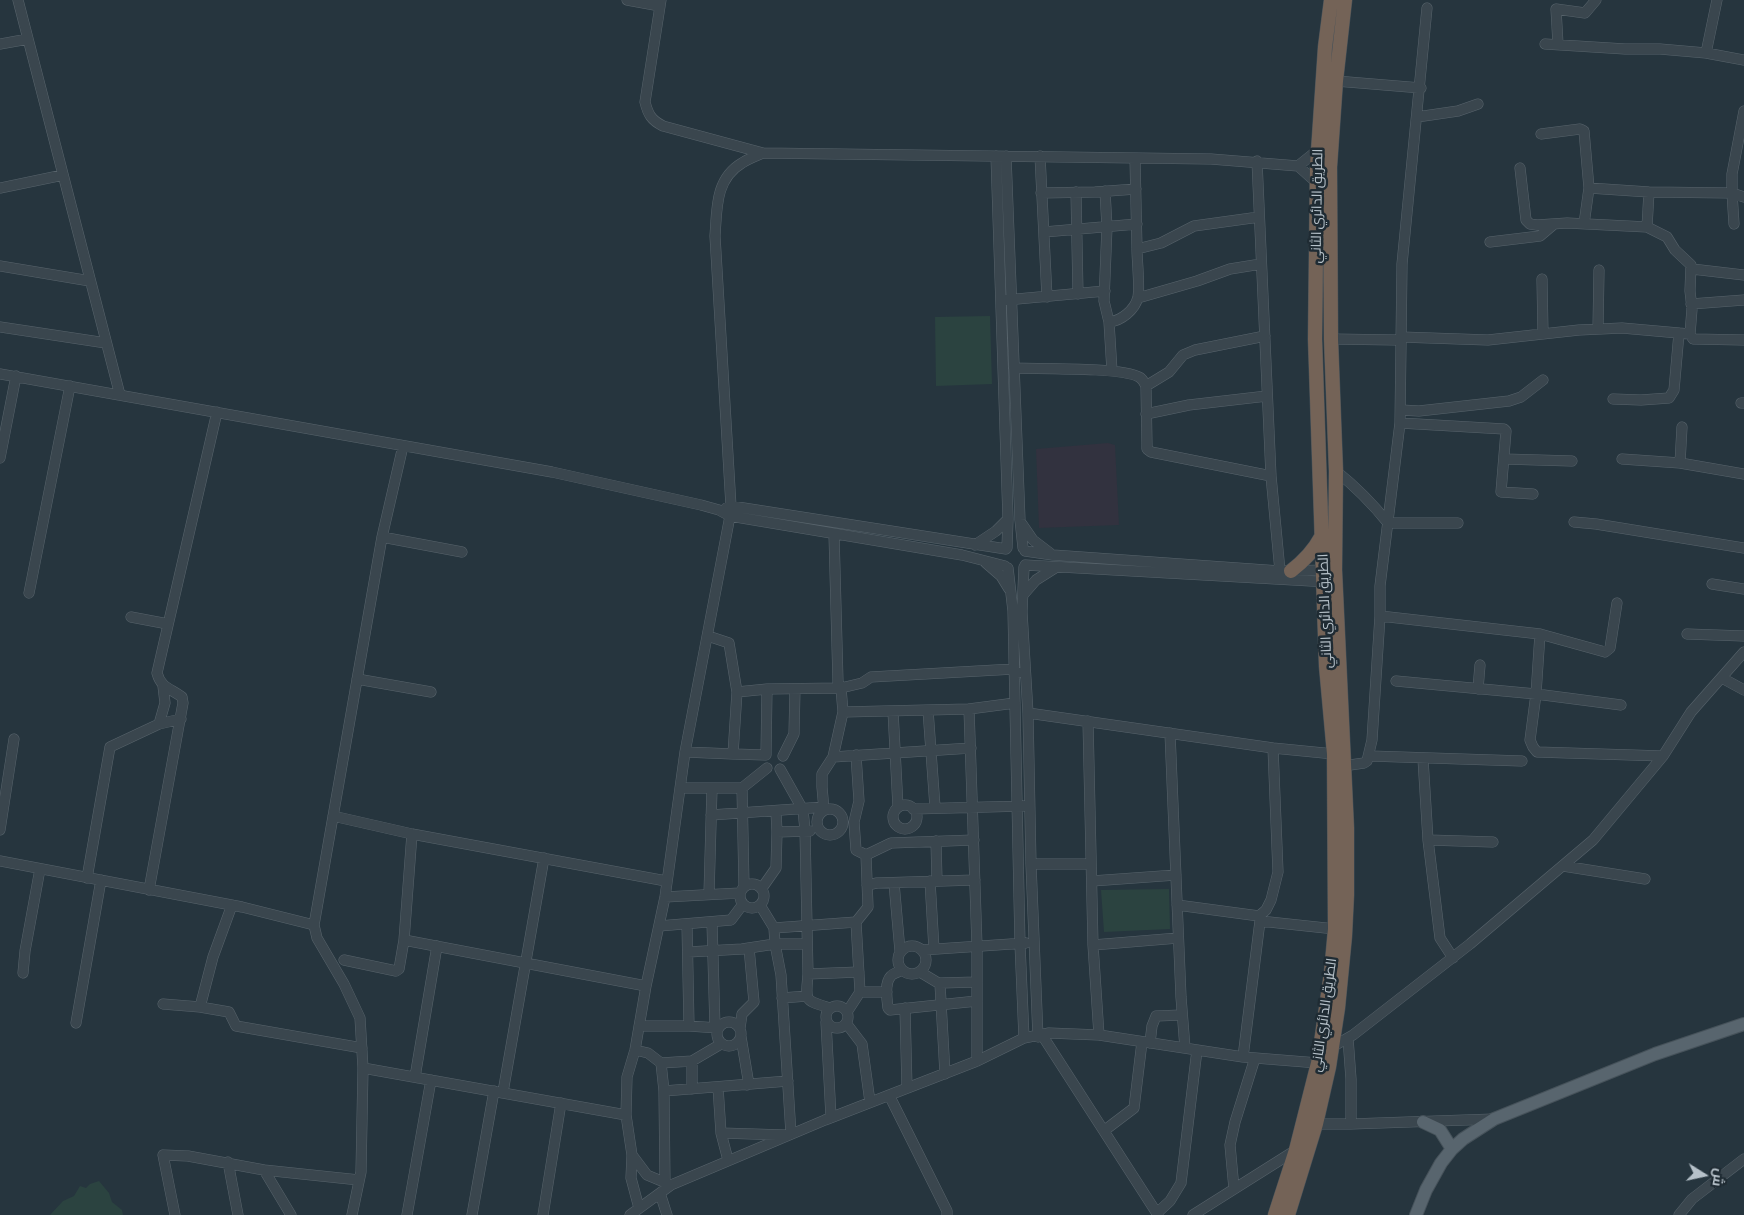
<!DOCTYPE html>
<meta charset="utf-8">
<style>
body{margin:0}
#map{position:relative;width:1744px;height:1215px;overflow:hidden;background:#26353e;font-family:"Asap Condensed",Cairo,sans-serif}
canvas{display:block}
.north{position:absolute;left:1679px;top:1150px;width:50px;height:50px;-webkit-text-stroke:4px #1f2b33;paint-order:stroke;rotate:100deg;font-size:14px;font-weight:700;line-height:20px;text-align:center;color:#b6c1c9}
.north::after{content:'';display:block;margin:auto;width:18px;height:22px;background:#b6c1c9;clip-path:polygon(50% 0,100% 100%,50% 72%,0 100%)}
</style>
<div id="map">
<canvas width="1744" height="1215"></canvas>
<div class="north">ش</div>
</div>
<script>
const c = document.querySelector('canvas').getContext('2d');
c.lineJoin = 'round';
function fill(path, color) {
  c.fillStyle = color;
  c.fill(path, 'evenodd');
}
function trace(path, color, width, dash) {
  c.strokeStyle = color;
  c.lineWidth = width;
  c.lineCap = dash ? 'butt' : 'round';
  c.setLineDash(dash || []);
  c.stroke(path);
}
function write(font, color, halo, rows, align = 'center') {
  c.font = font + ' "Asap Condensed",Cairo,sans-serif';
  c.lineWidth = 5;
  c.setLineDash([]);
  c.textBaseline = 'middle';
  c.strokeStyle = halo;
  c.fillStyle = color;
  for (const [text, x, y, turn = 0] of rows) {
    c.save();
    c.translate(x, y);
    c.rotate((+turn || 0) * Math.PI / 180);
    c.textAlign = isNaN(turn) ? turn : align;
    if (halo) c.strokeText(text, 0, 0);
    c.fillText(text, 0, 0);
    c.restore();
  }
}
const medical = new Path2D(`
 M 1108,443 L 1115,445 L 1119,525 L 1039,528 L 1036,449 Z`);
const green = new Path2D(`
 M 990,316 L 992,384 L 936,386 L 935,317 Z
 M 1169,889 L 1170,929 L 1104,932 L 1101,890 Z
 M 99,1181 L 109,1193 L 112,1202 L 122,1210 L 123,1215 L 50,1215 L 63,1201 L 74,1196 L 80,1186 L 86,1188 L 90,1184 Z`);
const minor = new Path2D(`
 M 18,0 L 120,395
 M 627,0 L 660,6
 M 661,0 L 645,102 C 648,114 651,120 663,126 L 763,153
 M 0,44 L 28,39
 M 1545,44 L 1625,49 L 1660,49 L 1706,53 L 1744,60
 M 1558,44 L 1556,9 L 1585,13 L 1596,0
 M 1706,53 L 1717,0
 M 1336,81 L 1421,88
 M 1417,117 L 1458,111 L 1478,104
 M 1541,134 L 1580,129 L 1584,131 L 1589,188 L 1649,192 L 1732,193 L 1744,197
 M 996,156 L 1008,519 L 1007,548
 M 1006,156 L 1020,520 L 1023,548
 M 1040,156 L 1047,297
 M 1135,158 L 1137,249
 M 1257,161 L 1271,476 L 1280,571
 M 1298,166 L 1318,150
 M 1520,168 L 1526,220 L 1530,224 L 1537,225 L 1567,223 L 1647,227
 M 0,188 L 63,175
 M 1105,191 L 1107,227 L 1104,301 L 1109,322 L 1112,371
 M 1076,192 L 1078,294
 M 1649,192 L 1647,227 L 1667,237 L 1675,250 L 1691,265 L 1690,291 L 1692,309 L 1690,334 L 1693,339 L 1744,340
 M 1041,193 L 1095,192 L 1136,189
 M 1584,224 L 1589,188
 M 1734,224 L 1732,193 L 1732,174 L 1744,111
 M 1044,232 L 1137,224
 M 1490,242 L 1540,236 L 1553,225
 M 0,266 L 90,281
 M 1692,269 L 1744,275
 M 1542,279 L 1543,334
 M 1138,298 L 1197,281 L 1230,269 L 1261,264
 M 1006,300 L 1105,291
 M 1691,304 L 1744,300
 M 1109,322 C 1121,321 1135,310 1138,297 C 1140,287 1137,261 1137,249 L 1161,243 L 1194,226 L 1259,217
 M 0,327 L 106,343
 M 1598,329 L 1599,270
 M 1331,339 L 1397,340 L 1401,337 L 1488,340 L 1579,330 L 1622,328 L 1690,334
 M 1014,368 C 1038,369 1122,367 1139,377 C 1143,379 1144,382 1146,386 L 1147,445 L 1147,449 L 1151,452 L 1271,476
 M 0,374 L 552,472 L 701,505 L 719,510 L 730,516 L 962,555 L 1005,566
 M 1146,386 L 1169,372 L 1183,355 L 1195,350 L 1265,336
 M 1613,399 L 1641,400 L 1669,398 L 1674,390 L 1679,333
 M 1741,403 L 1744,403
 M 1401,410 L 1419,411 L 1509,401 L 1521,397 L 1543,380
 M 1146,414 L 1189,405 L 1267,396
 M 1400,423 L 1504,429 L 1506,431 L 1501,492 L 1533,494
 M 0,458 L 16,376
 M 1504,459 L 1572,461
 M 1622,459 L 1680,463 L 1744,474
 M 1680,463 L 1682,427
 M 1336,471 C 1356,487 1372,503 1388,523 L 1458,523
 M 726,508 L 731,506 L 1006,549
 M 1574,522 L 1596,524 L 1744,548
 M 1022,524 L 1033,540 L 1050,553
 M 382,537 L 462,552
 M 975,545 L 996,531 L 1008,519
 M 1025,551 L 1053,555 L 1280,571 L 1329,570
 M 986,563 L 1001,576 L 1009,589
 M 1025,565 L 1329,582
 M 1024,567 L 1022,612 L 1028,713 L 1031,864 L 1038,1037
 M 1008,568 L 1013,611 L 1020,944 L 1024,1038
 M 1712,584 L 1744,589
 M 29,593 L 70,386
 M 1023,595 L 1036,580 L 1055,568
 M 1380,616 L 1540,634 L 1536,694 L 1530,740 L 1533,747 L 1537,752 L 1663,756
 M 131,617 L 168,624
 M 1540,634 L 1605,652 L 1610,648 L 1617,603
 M 1687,634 L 1744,636
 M 708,636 L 729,643 L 737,692 L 767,689 L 841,688 L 862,683 L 871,677 L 1014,669 L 1018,673
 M 1722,678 L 1744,690
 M 357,679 L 431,692
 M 1396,681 L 1536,694 L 1621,705
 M 1478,689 L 1480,665
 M 928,710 L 935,807
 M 893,711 L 898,807
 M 843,712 L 969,709
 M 1028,713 L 1273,748 L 1334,754
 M 1088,721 L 1093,945 L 1099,1035
 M 159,724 L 181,719
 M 1170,733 L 1181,997 L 1185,1048
 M 685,752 L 733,754 L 737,692
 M 733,754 L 766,755 L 767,689
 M 856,755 L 859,801 L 854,822 L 856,850 L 866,855
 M 783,756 L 794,734 L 795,689
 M 1370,756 L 1522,761
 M 833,757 L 971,748
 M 1423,759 L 1428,840 L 1493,842
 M 1343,766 L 1364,763 L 1367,761 L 1372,740 L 1380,616 L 1380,586 L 1400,423 L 1402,264 L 1427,8
 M 780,769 L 803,810 L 805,830 L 808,974 C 806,1001 803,1000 830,1008
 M 680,788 L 742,788 L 767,768
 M 742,788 L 744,886
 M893 817a12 12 0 1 1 24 0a12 12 0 1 1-24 0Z
 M817 822a13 13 0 1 1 26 0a13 13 0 1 1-26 0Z
 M 913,809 L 1024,806
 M 824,810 L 822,787 L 822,774 L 833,757 L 843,712 L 841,688 L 838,682 L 834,534
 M 776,811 L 777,832 L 810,831
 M 711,815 L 824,807
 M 333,816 L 412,834 L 666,881
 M 0,830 L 14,739
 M 412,834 L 404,940 L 646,986
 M 1428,840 L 1440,938 L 1453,958
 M 936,841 L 937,881
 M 866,855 L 891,843 L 974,840
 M 0,861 L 242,907 L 314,925
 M 1031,864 L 1091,864
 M 1563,866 L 1645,879
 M 87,878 L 110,747 L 159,724 L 165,703 L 163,686
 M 930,881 L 934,949
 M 1092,881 L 1176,875
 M 894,883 L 900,951
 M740 896a12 12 0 1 1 24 0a12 12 0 1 1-24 0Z
 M 867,885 L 877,883 L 975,880
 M 762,888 L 776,868 L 777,832
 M 149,890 L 183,703 L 182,697 C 170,688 161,688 157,673 L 217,412
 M 709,894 L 712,788
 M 665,897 L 740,893
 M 760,905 L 774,928 L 775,944 L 807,944
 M 1177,905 L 1259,916 L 1266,910 L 1271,900 L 1278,872 L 1273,748
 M 1260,921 L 1335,929
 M 712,922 L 715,1028
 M 659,926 L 731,920 L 743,904
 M 774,928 L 856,922
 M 1093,945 L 1178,938
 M898 960a14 14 0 1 1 28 0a14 14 0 1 1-28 0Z
 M 922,950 L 1026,943
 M 688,952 L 742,949 L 775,944 L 781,975 L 791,1134
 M 344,960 L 396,971 L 399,969 L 404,940
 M 902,970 C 899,972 893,973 891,976 C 884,983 887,999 888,1008 L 890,1010 L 977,1001
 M 920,972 L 940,984 L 945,1074
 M 23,973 L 25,951 L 40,869
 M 808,974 L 859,972
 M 940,983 L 977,982
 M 860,992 L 887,992
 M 782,998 L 807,996
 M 163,1004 L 200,1007 L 229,1012 L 236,1026 L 362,1048
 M826 1017a11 11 0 1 1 22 0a11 11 0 1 1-22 0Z
 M 200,1007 L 213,957 L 232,905
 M 905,1008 L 907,1088
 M 847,1012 L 860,992 L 856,922 L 868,907 L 866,855
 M717 1034a12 12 0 1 1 24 0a12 12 0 1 1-24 0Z
 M 826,1022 L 831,1117
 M 76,1023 L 101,880
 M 846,1023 L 862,1044 L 870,1102
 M 639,1026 L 689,1026 L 687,924
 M 689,1026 L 718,1028
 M 740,1028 L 742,1014 L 754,1002 L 749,948
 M 1042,1035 L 1158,1215
 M 741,1037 L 748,1079 L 747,1085
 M 1348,1038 L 1351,1079 L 1351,1124
 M 1150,1043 L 1152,1026 L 1156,1016 L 1182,1015
 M 1332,1047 L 1353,1035 L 1470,944 L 1593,840 L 1663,756 L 1691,712 L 1744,652
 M 635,1050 L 648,1053 L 661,1063 L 664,1091 L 665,1183
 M 1243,1057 L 1260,921 L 1259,916
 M 692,1061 L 692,1089
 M 977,1061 L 977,946 L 969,709 L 1015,703
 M 661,1063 L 692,1061 L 721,1044
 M 363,1068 L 626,1115
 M 415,1077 L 437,946
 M 718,1087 L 721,1133 L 728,1160
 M 664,1091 L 788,1081
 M 503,1092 L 544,858
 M 889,1095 L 947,1211 L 947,1215
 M 1316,1124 L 1351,1124 L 1494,1119
 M 1105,1130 L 1134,1108 L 1142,1042
 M 721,1133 L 785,1135
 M 632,1155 L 631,1178 L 639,1208
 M 228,1162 L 238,1215
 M 264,1170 L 359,1180
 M 671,1185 L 647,1175 L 632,1155 L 626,1115 L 627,1077 L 635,1050 L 646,986 L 665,897 L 685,752 L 730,516 L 731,506 L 715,236 C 717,209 715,179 742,163 C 748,159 756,156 763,153 L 1211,159 L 1298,166 L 1317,183
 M 1234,1189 L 1230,1145 L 1235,1122 L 1255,1058
 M 660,1193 L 667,1215
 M 1157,1213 L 1170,1201 L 1181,1183 L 1197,1050
 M 175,1215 L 163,1155 L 188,1156 L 264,1170 L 291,1215
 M 352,1215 L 361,1172 L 363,1068 L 360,1018 L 344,984 L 317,938 L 314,925 L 382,537 L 403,446
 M 407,1215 L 431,1080
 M 472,1215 L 494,1091
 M 543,1215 L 561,1103
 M 630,1215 L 671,1185 L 825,1120 L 977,1061 L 1024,1038 L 1049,1033 L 1099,1035 L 1243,1057 L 1318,1063
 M 1193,1215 L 1296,1150
 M 1679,1215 L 1692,1199 L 1744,1159`);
const major = new Path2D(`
 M 1423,1122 L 1440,1130 L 1452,1149
 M 1416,1215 L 1426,1190 L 1441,1163 L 1452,1149 L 1463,1139 L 1494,1119 L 1655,1054 L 1744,1024`);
const highway = new Path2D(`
 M 1291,571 C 1304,561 1313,552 1321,537
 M 1275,1215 L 1296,1150 L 1318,1063 L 1331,973 L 1335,929 L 1334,754 L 1326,666 L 1315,339 L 1317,166 L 1325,47 L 1331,0
 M 1288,1215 L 1316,1124 L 1329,1067 L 1338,1008 L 1345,936 L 1347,895 L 1347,828 L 1335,570 L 1336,471 L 1331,339 L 1330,167 L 1336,81 L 1345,0`);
const streetNames = [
 ["الطريق الدائري الثاني",1317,206,-89],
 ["الطريق الدائري الثاني",1325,611,-92],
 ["الطريق الدائري الثاني",1324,1015,-82]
];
fill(medical, '#32323f');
fill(green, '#2b4340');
trace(minor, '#58646c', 11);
trace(major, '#46525a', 14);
trace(highway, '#455159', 15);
trace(minor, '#3a464e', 10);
trace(major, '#58656e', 12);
trace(highway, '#746357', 14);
write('14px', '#b6c1c9', '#1f2b33', streetNames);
</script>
